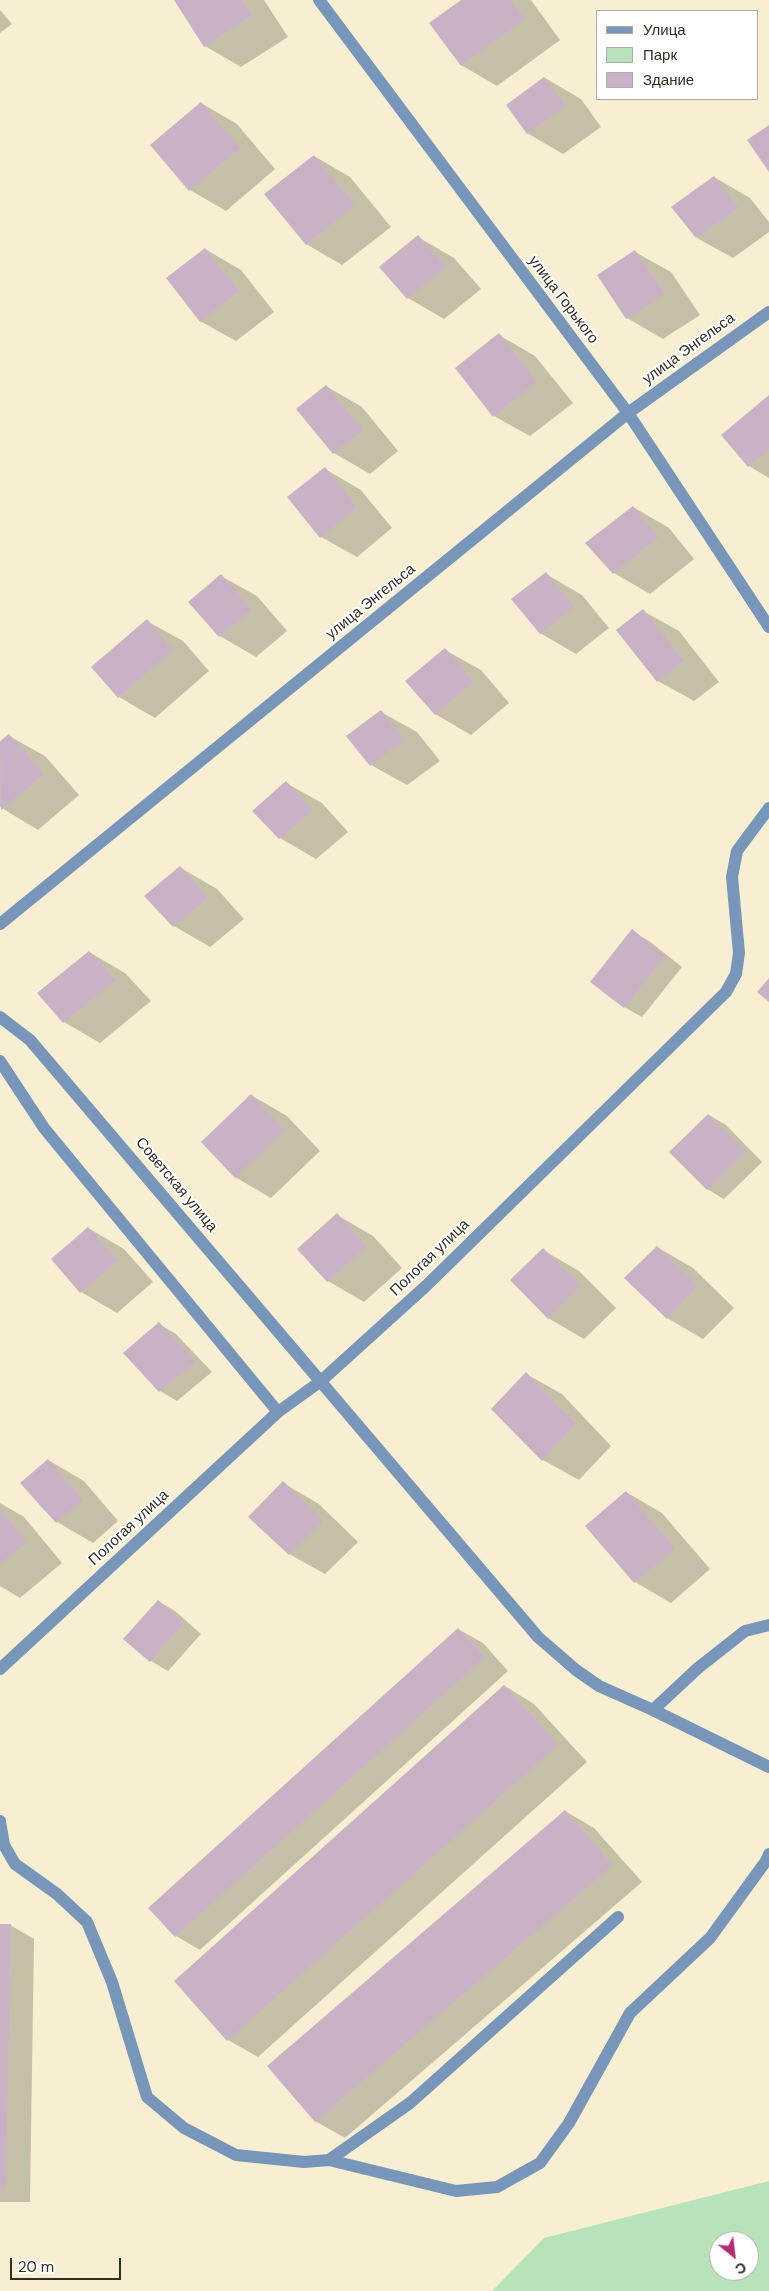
<!DOCTYPE html>
<meta charset="utf-8">
<style>
body{margin:0}
#map{position:relative;width:769px;height:2291px;overflow:hidden;background:#f8efd3;font-family:"DM Sans",sans-serif}
canvas{display:block}
.legend{position:absolute;left:596px;top:10px;width:162px;height:90px;box-sizing:border-box;background:#fff;border:1px solid #adaba7;margin:0;padding:6px 9px;list-style:none;font-size:15px;color:#312d23}
.legend li{display:flex;align-items:center;gap:10px;height:25px}
.legend b{width:25px;border:1px solid #adaba7}
.north{position:absolute;left:709px;top:2231px;width:50px;height:50px;box-sizing:border-box;background:#fff;border:1px solid #adaba7;border-radius:50%;rotate:151deg;font-size:14px;font-weight:700;line-height:20px;text-align:center;color:#312d23}
.north::after{content:'';display:block;margin:auto;width:18px;height:22px;background:#b42c6e;clip-path:polygon(50% 0,100% 100%,50% 72%,0 100%)}
.scale{position:absolute;left:10px;top:2258px;width:111px;height:22px;box-sizing:border-box;border:2px solid #312d23;border-top:0;padding-left:6px;font-size:15px;line-height:18px;white-space:nowrap;color:#312d23;-webkit-text-stroke:4px #fff;paint-order:stroke}
</style>
<div id="map">
<canvas width="769" height="2291"></canvas>
<ul class="legend">
<li><b style="height:6px;background:#7796b9"></b>Улица</li>
<li><b style="height:14px;background:#b8e3ba"></b>Парк</li>
<li><b style="height:14px;background:#c9b2c6"></b>Здание</li>
</ul>
<div class="north">С</div>
<div class="scale">20 m</div>
</div>
<script>
const c = document.querySelector('canvas').getContext('2d');
c.lineJoin = 'round';
function fill(path, color) {
  c.fillStyle = color;
  c.fill(path, 'evenodd');
}
function trace(path, color, width, dash) {
  c.strokeStyle = color;
  c.lineWidth = width;
  c.lineCap = dash ? 'butt' : 'round';
  c.setLineDash(dash || []);
  c.stroke(path);
}
function write(font, color, halo, rows, align = 'center') {
  c.font = font + ' "DM Sans",sans-serif';
  c.lineWidth = 4;
  c.setLineDash([]);
  c.textBaseline = 'middle';
  c.strokeStyle = halo;
  c.fillStyle = color;
  for (const [text, x, y, turn = 0] of rows) {
    c.save();
    c.translate(x, y);
    c.rotate((+turn || 0) * Math.PI / 180);
    c.textAlign = isNaN(turn) ? turn : align;
    if (halo) c.strokeText(text, 0, 0);
    c.fillText(text, 0, 0);
    c.restore();
  }
}
const green = new Path2D(`
 M 769,2181 L 769,2291 L 492,2291 L 544,2238 ZM 719,2241 L 749,2241 L 749,2271 L 719,2271 Z`);
const shadow = new Path2D(`
 M 175,0 L 264,0 L 288,37 L 241,67 L 205,46 Z
 M 463,0 L 531,0 L 560,40 L 497,86 L 461,65 Z
 M 0,10 L 12,24 L 0,33 Z
 M 545,78 L 581,99 L 601,127 L 563,154 L 527,133 Z
 M 201,103 L 237,124 L 275,169 L 226,211 L 190,190 Z
 M 314,156 L 350,177 L 391,227 L 342,265 L 306,244 Z
 M 714,177 L 750,198 L 769,222 L 769,232 L 733,258 L 697,238 Z
 M 418,237 L 454,258 L 481,289 L 444,319 L 408,298 L 381,267 Z
 M 205,249 L 241,270 L 274,312 L 236,341 L 200,321 Z
 M 635,252 L 671,272 L 700,315 L 663,339 L 627,318 Z
 M 499,335 L 535,356 L 573,403 L 530,436 L 494,416 Z
 M 326,386 L 362,407 L 398,451 L 370,474 L 334,453 L 298,409 Z
 M 769,397 L 769,478 L 749,466 L 723,436 Z
 M 325,469 L 361,490 L 392,528 L 357,557 L 321,537 Z
 M 633,507 L 669,528 L 694,559 L 650,594 L 614,573 Z
 M 546,574 L 582,595 L 609,628 L 576,654 L 540,633 Z
 M 221,576 L 257,596 L 287,631 L 256,657 L 220,636 L 190,602 Z
 M 643,611 L 679,631 L 719,682 L 694,701 L 658,681 Z
 M 147,621 L 183,641 L 209,671 L 155,718 L 119,697 L 92,668 Z
 M 445,650 L 481,670 L 509,703 L 471,735 L 435,714 Z
 M 381,712 L 417,732 L 440,761 L 407,785 L 371,765 Z
 M 9,736 L 45,756 L 79,795 L 38,830 L 0,807 L 0,743 Z
 M 286,783 L 322,803 L 348,832 L 316,859 L 280,838 L 253,811 Z
 M 181,868 L 217,889 L 244,919 L 210,947 L 174,926 Z
 M 632,931 L 649,941 L 682,967 L 642,1017 L 624,1007 Z
 M 89,952 L 125,973 L 151,1001 L 100,1043 L 64,1022 Z
 M 251,1095 L 287,1116 L 320,1151 L 271,1198 L 235,1177 Z
 M 709,1115 L 726,1125 L 762,1162 L 724,1199 L 707,1189 Z
 M 337,1215 L 373,1236 L 402,1268 L 364,1302 L 328,1281 L 299,1249 Z
 M 88,1228 L 124,1249 L 153,1282 L 117,1313 L 81,1292 L 52,1259 Z
 M 657,1247 L 693,1268 L 734,1308 L 703,1339 L 667,1318 Z
 M 543,1250 L 579,1271 L 616,1308 L 584,1339 L 548,1318 Z
 M 159,1324 L 176,1334 L 212,1372 L 177,1401 L 160,1391 L 125,1353 Z
 M 526,1374 L 562,1394 L 611,1446 L 579,1480 L 543,1460 Z
 M 48,1460 L 84,1481 L 118,1521 L 93,1543 L 57,1522 L 22,1483 Z
 M 283,1483 L 319,1504 L 358,1542 L 325,1574 L 289,1554 Z
 M 626,1492 L 662,1513 L 710,1569 L 671,1603 L 635,1582 L 587,1526 Z
 M 0,1503 L 24,1517 L 62,1563 L 20,1598 L 0,1586 Z
 M 158,1601 L 175,1611 L 201,1634 L 168,1671 L 151,1661 L 125,1639 Z
 M 458,1629 L 483,1643 L 508,1671 L 200,1950 L 176,1936 Z
 M 505,1686 L 534,1704 L 587,1762 L 258,2057 L 228,2040 L 176,1981 Z
 M 565,1811 L 594,1828 L 642,1882 L 345,2138 L 315,2121 Z
 M 0,1925 L 10,1925 L 34,1939 L 30,2202 L 0,2202 Z`);
const building = new Path2D(`
 M 174,0 L 242,0 L 252,16 L 204,47 Z
 M 461,0 L 511,0 L 525,19 L 461,66 L 429,23 Z
 M 544,77 L 566,106 L 527,134 L 506,105 Z
 M 201,102 L 240,148 L 189,191 L 150,145 Z
 M 769,125 L 769,172 L 747,140 Z
 M 314,155 L 355,205 L 306,245 L 264,194 Z
 M 714,176 L 739,208 L 696,238 L 671,207 Z
 M 418,235 L 446,267 L 407,299 L 379,267 Z
 M 205,248 L 239,291 L 200,322 L 166,278 Z
 M 635,250 L 665,294 L 626,319 L 597,275 Z
 M 499,333 L 537,382 L 493,417 L 455,368 Z
 M 326,385 L 363,430 L 333,454 L 296,409 Z
 M 769,395 L 769,450 L 748,467 L 721,435 Z
 M 325,467 L 357,507 L 320,538 L 287,497 Z
 M 633,506 L 659,537 L 613,574 L 585,543 Z
 M 546,572 L 574,607 L 540,634 L 511,599 Z
 M 221,574 L 252,610 L 219,637 L 188,602 Z
 M 643,609 L 684,661 L 657,682 L 616,630 Z
 M 147,619 L 173,650 L 118,698 L 91,667 Z
 M 445,648 L 474,682 L 435,715 L 405,681 Z
 M 381,710 L 404,740 L 370,766 L 346,736 Z
 M 9,734 L 44,774 L 1,810 L 0,741 Z
 M 286,781 L 313,811 L 279,839 L 252,811 Z
 M 180,866 L 208,898 L 173,927 L 144,896 Z
 M 632,929 L 665,956 L 624,1008 L 590,982 Z
 M 89,951 L 116,980 L 63,1023 L 37,993 Z
 M 769,978 L 769,1002 L 757,992 Z
 M 251,1094 L 285,1130 L 235,1178 L 201,1142 Z
 M 708,1114 L 746,1152 L 707,1190 L 669,1152 Z
 M 337,1213 L 367,1246 L 327,1282 L 297,1249 Z
 M 88,1227 L 118,1261 L 80,1293 L 51,1259 Z
 M 657,1246 L 698,1286 L 667,1319 L 624,1278 Z
 M 543,1248 L 581,1286 L 548,1319 L 510,1280 Z
 M 159,1322 L 196,1362 L 159,1392 L 123,1353 Z
 M 526,1372 L 576,1424 L 542,1461 L 491,1409 Z
 M 48,1459 L 83,1500 L 56,1523 L 20,1483 Z
 M 283,1481 L 323,1521 L 289,1555 L 248,1517 Z
 M 626,1491 L 675,1548 L 634,1583 L 585,1526 Z
 M 0,1509 L 27,1542 L 0,1564 Z
 M 158,1600 L 184,1623 L 150,1662 L 123,1639 Z
 M 458,1628 L 485,1657 L 175,1937 L 148,1908 Z
 M 504,1685 L 558,1745 L 227,2041 L 174,1981 Z
 M 565,1810 L 613,1865 L 315,2122 L 267,2066 Z
 M 0,1924 L 11,1924 L 6,2189 L 0,2189 Z`);
const minor = new Path2D(`
 M 319,0 L 628,413 L 769,627
 M 0,924 L 628,413 L 769,312
 M 0,1017 L 30,1040 L 538,1637 L 576,1670 L 599,1686 L 653,1710 L 769,1767
 M 0,1061 L 44,1128 L 278,1412
 M 0,1669 L 278,1412 L 321,1381 L 427,1285 L 726,992 L 736,974 L 739,953 L 732,877 L 737,851 L 769,808
 M 653,1710 L 698,1668 L 745,1631 L 769,1625
 M 0,1821 L 4,1845 L 15,1864 L 57,1894 L 87,1922 L 112,1982 L 147,2097 L 184,2128 L 236,2155 L 304,2162 L 329,2160 L 410,2103 L 618,1917
 M 329,2160 L 456,2191 L 497,2187 L 540,2163 L 569,2123 L 630,2013 L 710,1938 L 766,1861 L 769,1854`);
const streetNames = [
 ["улица Горького",563,300,53],
 ["улица Энгельса",689,349,-36],
 ["улица Энгельса",371,602,-39],
 ["Советская улица",176,1185,50],
 ["Пологая улица",430,1258,-44],
 ["Пологая улица",129,1528,-43]
];
fill(green, '#b8e3ba');
fill(shadow, '#0003');
fill(building, '#c9b2c6');
trace(minor, '#7796b9', 12);
write('15px', '#312d23', '#fff', streetNames);
</script>
